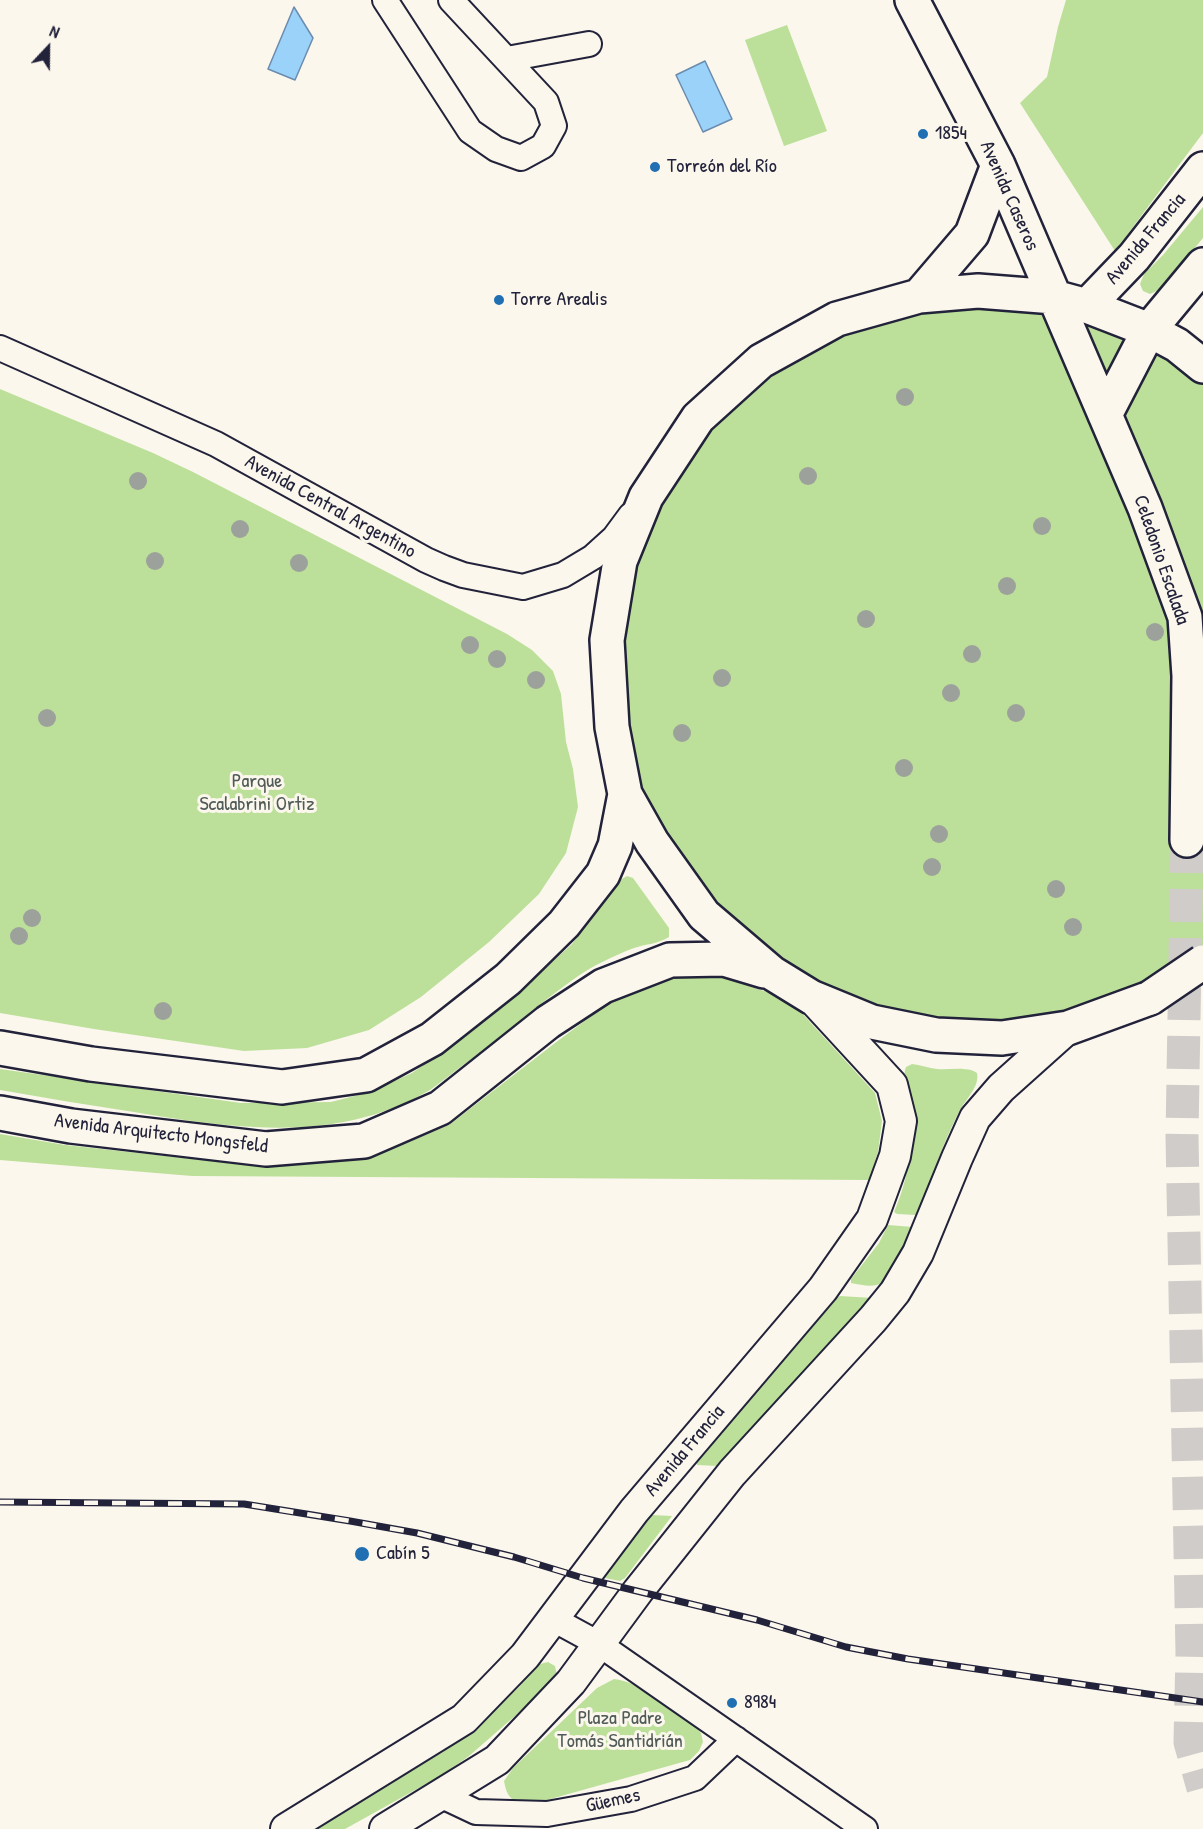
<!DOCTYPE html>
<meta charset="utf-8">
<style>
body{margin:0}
#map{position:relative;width:1203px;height:1829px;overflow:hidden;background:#fbf7ec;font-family:"Patrick Hand",sans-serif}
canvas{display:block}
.north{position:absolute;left:18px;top:18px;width:60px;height:60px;-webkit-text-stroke:4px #fbf7ec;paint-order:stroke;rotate:22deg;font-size:16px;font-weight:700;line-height:24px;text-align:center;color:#22223b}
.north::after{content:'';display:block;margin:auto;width:21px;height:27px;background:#22223b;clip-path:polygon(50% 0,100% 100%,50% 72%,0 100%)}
</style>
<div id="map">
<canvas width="1203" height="1829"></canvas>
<div class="north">N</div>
</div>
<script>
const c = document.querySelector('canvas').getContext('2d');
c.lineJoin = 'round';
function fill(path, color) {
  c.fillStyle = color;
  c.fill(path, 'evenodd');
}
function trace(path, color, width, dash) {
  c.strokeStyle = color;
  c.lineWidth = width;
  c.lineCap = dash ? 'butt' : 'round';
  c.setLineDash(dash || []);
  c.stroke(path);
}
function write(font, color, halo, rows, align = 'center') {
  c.font = font + ' "Patrick Hand",sans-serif';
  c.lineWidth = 6;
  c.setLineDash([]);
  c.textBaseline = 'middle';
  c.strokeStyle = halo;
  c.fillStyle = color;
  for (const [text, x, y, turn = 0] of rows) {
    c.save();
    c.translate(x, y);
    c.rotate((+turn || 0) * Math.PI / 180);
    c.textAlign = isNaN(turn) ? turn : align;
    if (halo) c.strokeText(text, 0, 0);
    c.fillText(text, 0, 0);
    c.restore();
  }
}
const green = new Path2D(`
 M 1066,0 L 1203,0 L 1203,133 L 1115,251 L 1020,103 L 1047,77 L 1058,27 Z
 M 787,25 L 827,131 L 784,146 L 745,40 Z
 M 1203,207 L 1203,238 L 1161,289 L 1150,294 L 1143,291 L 1140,284 L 1144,274 L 1163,255 Z
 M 1054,297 L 1203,366 L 1203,962 L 1002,1038 L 811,997 L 652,842 L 612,727 L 620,561 L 698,418 L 837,319 Z
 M 0,389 L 153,453 L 193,472 L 507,634 L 532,650 L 553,671 L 561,694 L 566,742 L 573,769 L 578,807 L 566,853 L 539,894 L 489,942 L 421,997 L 369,1030 L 307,1048 L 244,1051 L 94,1029 L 0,1013 Z
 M 627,876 L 633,878 L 669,928 L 669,937 C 658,944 646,944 634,948 C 613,956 592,966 574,979 C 534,1007 499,1040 459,1068 C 450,1075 440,1083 430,1090 C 339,1144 233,1129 134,1112 C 89,1105 45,1098 0,1090 L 0,1069 L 241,1103 L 331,1102 L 370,1092 L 412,1073 L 460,1040 L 529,983 L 572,944 L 620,880 Z
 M 721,977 L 767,992 L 799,1010 L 875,1093 L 882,1121 L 878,1152 L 869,1180 L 192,1176 L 0,1160 L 0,1134 L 65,1145 L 267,1167 L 370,1158 L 449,1125 L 559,1040 L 610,1002 L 671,978 Z
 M 912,1064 C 920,1065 929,1068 937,1069 C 950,1070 967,1066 977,1073 C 980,1086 966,1099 960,1110 C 943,1142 932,1177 920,1211 L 916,1215 L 897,1214 L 894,1212 C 908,1181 914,1142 911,1109 C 910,1096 901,1079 906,1067 Z
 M 888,1225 L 913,1227 L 884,1281 C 875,1289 863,1285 851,1283 L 851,1279 L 879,1243 Z
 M 840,1296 L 873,1298 L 718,1466 L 697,1465 L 697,1461 L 833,1300 Z
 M 652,1515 L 672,1516 L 625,1578 L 620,1581 L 605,1578 L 606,1572 L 644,1519 Z
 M 548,1662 L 555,1666 L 557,1676 L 515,1716 L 469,1756 L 442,1775 L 345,1829 L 310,1829 L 443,1752 L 468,1733 L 519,1687 L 536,1665 Z
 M 614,1679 C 639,1681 673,1711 694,1725 L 701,1733 L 703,1742 L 699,1751 L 690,1760 L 529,1805 C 512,1802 507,1798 504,1781 L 513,1768 L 597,1688 Z`);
const water = new Path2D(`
 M 294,7 L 313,38 L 295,80 L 268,69 Z
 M 705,61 L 732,119 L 703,132 L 676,75 Z`);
const secondaryTunnel = new Path2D(`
 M 1187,840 L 1182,1136 L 1192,1653 L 1190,1742 L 1203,1788`);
const minor = new Path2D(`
 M 385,0 L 470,131 L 496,149 L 521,158 L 543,146 L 554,126 L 546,102 L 451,0
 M 507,59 L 589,44
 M 0,348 L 216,444 L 426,560 L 444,568 L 463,575 L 523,587 L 563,575 L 593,557 L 614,538 L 631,515
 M 553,1619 L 599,1644 L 865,1829
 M 440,1795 L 476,1812 L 547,1814 L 631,1799 L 695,1778 L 736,1739`);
const tertiary = new Path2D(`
 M 286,1829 L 464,1719 L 525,1656 L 634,1511 L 823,1289 L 872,1219 L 895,1156 L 901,1121 L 892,1085 L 811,997
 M 385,1829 L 497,1760 L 571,1682 L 638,1591 L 732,1473 L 873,1319 L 895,1292 L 918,1253 L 957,1158 L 975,1118 L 1001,1088 L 1068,1028`);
const secondary = new Path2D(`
 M 912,0 L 998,165 L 1145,508 L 1185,617 L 1189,676 L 1187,840
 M 919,296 L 972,234 L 998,165
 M 1087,306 L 1134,257 L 1203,169
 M 1105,415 L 1149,330 L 1203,265
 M 1150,998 L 1068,1028 L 1002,1038 L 936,1035 L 872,1022 L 811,997 L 772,973 L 704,915 L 652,842 L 625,794 L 612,727 L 607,640 L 620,561 L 646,497 L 698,418 L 761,361 L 837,319 L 919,296 L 978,291 L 1054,297 L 1087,306 L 1149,330 L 1177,345 L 1203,366
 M 0,1048 L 91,1064 L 282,1087 L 366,1075 L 432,1039 L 508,979 L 564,924 L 603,874 L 615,846 L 625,794
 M 0,1113 L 71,1126 L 266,1149 L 364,1141 L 440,1108 L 548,1022 L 603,986 L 670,960 L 724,959 L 764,971`);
const rail = new Path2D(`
 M 0,1502 L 244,1504 L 350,1521 L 417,1533 L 514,1557 L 583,1578 L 757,1620 L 846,1647 L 908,1659 L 1203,1702`);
const secondaryBridge = new Path2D(`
 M 1150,998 L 1203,962`);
const trees = [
 [905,397],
 [808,476],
 [138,481],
 [1042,526],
 [240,529],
 [155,561],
 [299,563],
 [1007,586],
 [866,619],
 [1155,632],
 [470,645],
 [972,654],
 [497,659],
 [722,678],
 [536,680],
 [951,693],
 [1016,713],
 [47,718],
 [682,733],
 [904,768],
 [939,834],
 [932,867],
 [1056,889],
 [32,918],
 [1073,927],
 [19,936],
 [163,1011]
];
const markers = [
 [923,134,6,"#1f6fb2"],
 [655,167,6,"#1f6fb2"],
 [499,300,6,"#1f6fb2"],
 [362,1554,8,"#1f6fb2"],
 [732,1703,6,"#1f6fb2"]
];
const poiNames = [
 ["1854",935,134],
 ["Torreón del Río",667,167],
 ["Torre Arealis",511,300],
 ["Cabín 5",376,1554],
 ["8984",744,1703]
];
const streetNames = [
 ["Avenida Caseros",1009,196,66],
 ["Avenida Francia",1146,239,-50],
 ["Avenida Central Argentino",330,507,29],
 ["Celedonio Escalada",1161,560,71],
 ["Avenida Arquitecto Mongsfeld",161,1134,7],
 ["Avenida Francia",685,1451,-50],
 ["Güemes",613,1801,-12]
];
const parkNames = [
 ["Parque",257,782],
 ["Scalabrini Ortiz",257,805],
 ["Plaza Padre",620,1719],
 ["Tomás Santidrián",620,1742]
];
fill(green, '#bce09a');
fill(water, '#9bd2fa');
trace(water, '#6b8cae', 1.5);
trace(secondaryTunnel, '#d0ccc9', 33, [33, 16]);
trace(minor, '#22223b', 28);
trace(tertiary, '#22223b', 34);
trace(secondary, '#22223b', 38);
trace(minor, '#fbf7ec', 24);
trace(tertiary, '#fbf7ec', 30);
trace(secondary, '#fbf7ec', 33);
trace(rail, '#22223b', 7);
trace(rail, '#fbf7ec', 4.5, [14]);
trace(secondaryBridge, '#22223b', 38, []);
trace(secondaryBridge, '#fbf7ec', 33);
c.fillStyle = '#9da19b';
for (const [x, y] of trees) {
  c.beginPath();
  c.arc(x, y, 9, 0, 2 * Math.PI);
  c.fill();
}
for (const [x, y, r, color] of markers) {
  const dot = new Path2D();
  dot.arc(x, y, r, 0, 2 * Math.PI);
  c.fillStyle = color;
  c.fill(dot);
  trace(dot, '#fbf7ec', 2);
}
write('20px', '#22223b', '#fbf7ec', poiNames, 'left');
write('20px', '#22223b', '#fbf7ec', streetNames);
write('20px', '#505b58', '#fbf7ec', parkNames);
</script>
